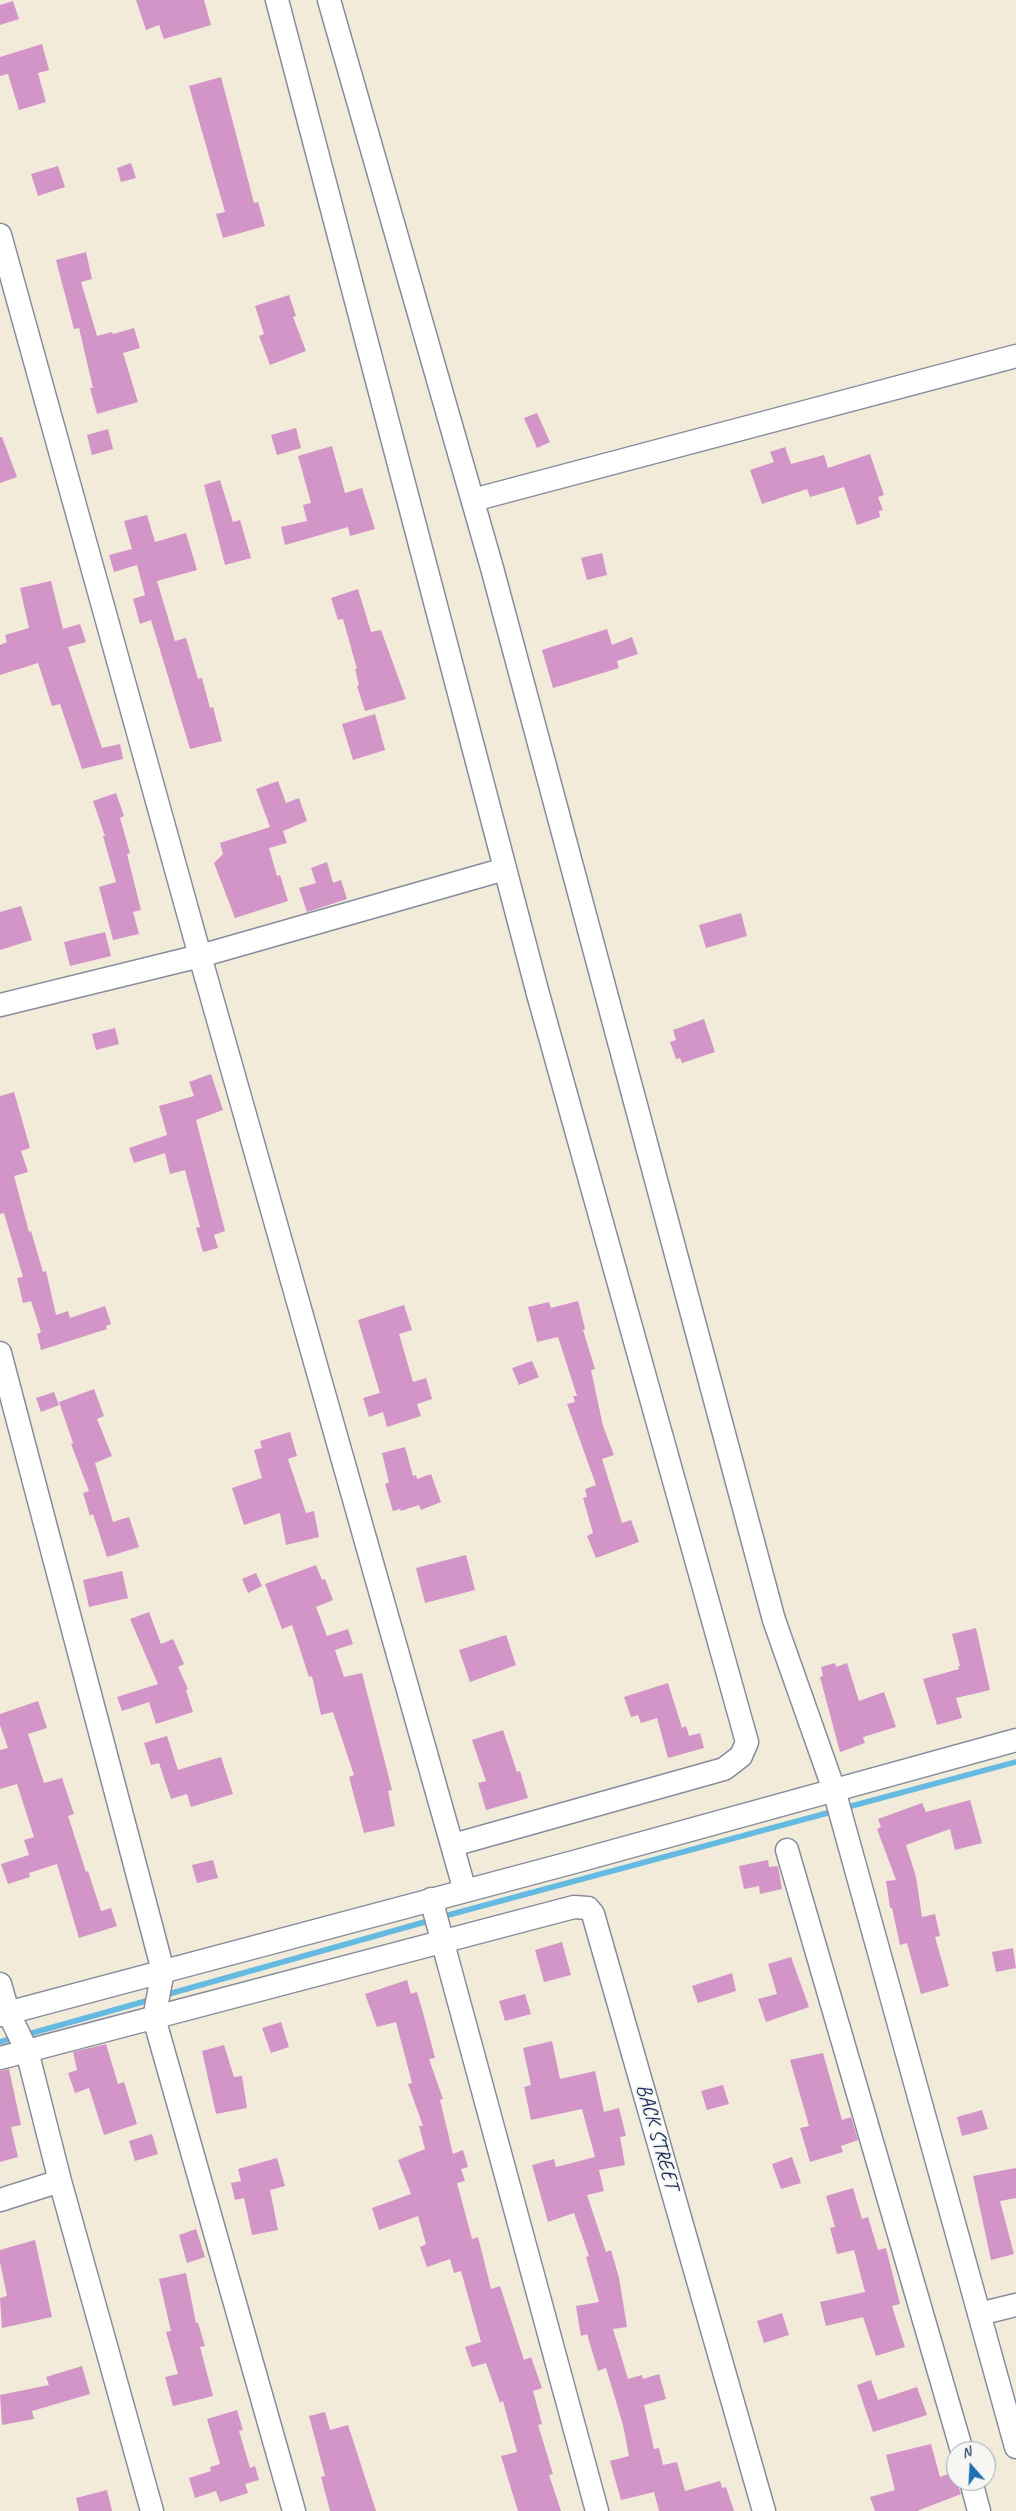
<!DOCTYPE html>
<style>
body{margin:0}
#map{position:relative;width:1016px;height:2511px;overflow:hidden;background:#f2ebda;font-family:Caveat,sans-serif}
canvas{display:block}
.north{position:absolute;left:946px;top:2441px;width:50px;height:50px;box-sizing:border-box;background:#f6f6f2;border:1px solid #9ea6b7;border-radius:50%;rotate:341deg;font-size:14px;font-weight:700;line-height:20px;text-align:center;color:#1b2f5e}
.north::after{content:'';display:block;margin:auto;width:18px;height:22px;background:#1f6fb2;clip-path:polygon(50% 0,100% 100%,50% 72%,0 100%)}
</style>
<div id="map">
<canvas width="1016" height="2511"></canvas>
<div class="north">N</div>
</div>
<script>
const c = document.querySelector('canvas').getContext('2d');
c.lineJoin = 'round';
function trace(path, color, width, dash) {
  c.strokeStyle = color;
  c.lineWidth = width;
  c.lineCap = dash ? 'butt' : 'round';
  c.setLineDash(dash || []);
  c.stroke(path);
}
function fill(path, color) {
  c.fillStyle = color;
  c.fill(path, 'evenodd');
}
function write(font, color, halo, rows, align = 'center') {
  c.font = font + ' Caveat,sans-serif';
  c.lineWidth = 4;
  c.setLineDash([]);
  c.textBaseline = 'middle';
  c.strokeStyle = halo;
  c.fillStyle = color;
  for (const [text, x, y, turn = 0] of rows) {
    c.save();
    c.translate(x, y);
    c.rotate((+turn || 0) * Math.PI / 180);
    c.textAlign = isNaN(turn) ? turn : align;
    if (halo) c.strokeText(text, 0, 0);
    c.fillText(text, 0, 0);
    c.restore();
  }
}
const stream = new Path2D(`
 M 844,1808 L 1016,1762
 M 441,1917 L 835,1811
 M 165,1995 L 432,1920
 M 25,2035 L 153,1999
 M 0,2042 L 16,2037`);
const building = new Path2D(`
 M 136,0 L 204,0 L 211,25 L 164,39 L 159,25 L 146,30 Z
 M 13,1 L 19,19 L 0,25 L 0,5 Z
 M 42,44 L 49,70 L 38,73 L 46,102 L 19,110 L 8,74 L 0,76 L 0,57 Z
 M 221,77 L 254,203 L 258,202 L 265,226 L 223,238 L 216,214 L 225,212 L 189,86 Z
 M 131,163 L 136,178 L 121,182 L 117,168 Z
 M 58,166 L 65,187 L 38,196 L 31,174 Z
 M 86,252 L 92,279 L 81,282 L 97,336 L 112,332 L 113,334 L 134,328 L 140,348 L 123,353 L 138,402 L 97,414 L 90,388 L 93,388 L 79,328 L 74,329 L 56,260 Z
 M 289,295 L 296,316 L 293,317 L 306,351 L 270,365 L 259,336 L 264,334 L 255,306 Z
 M 537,413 L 550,442 L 537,448 L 524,418 Z
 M 296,428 L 301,448 L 277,455 L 271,435 Z
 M 108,429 L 113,449 L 92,455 L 87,435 Z
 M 0,437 L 2,437 L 17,477 L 0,483 Z
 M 332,446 L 345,493 L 362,488 L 375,529 L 350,536 L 348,527 L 285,545 L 281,527 L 307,521 L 303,505 L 311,503 L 298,456 Z
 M 785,447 L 791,464 L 824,455 L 828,468 L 870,454 L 884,495 L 878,497 L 883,510 L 879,511 L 880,517 L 857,525 L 844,487 L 810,497 L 807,489 L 762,504 L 750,470 L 774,462 L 770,452 Z
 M 220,480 L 233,522 L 240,520 L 251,558 L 225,565 L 204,485 Z
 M 147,515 L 155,542 L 186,533 L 197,570 L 157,581 L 175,641 L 186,638 L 198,679 L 202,678 L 210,708 L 213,707 L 222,741 L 190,749 L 151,620 L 140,624 L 133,599 L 145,595 L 137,565 L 114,572 L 109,555 L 132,549 L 124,521 Z
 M 602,553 L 607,575 L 587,580 L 581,558 Z
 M 51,581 L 63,629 L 80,624 L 86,642 L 68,647 L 102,748 L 120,744 L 123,759 L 82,769 L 60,704 L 52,706 L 38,663 L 0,675 L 0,645 L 7,642 L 5,635 L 29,628 L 20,588 Z
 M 358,589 L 371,632 L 381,630 L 406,699 L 365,711 L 357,686 L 359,685 L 355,669 L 357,669 L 343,619 L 338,620 L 331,598 Z
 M 607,629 L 612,645 L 632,637 L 638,654 L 617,661 L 619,668 L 553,688 L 542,650 Z
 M 375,714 L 385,750 L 353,760 L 342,724 Z
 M 278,781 L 286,803 L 299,798 L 307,821 L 283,831 L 287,843 L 269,848 L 277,876 L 280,875 L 288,901 L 235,918 L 214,863 L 223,854 L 220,843 L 270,827 L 256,789 Z
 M 116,793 L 124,816 L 120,818 L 130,853 L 127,854 L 141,910 L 133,912 L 139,934 L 113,940 L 99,887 L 116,882 L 103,836 L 105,836 L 93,801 Z
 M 327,862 L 333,883 L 341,880 L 347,899 L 307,912 L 299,888 L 316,883 L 311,868 Z
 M 21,906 L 32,940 L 0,950 L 0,912 Z
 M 741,913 L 747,936 L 706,948 L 699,925 Z
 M 105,932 L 111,956 L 70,966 L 64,942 Z
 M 704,1019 L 715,1052 L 682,1063 L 680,1058 L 676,1059 L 670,1042 L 676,1040 L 673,1030 Z
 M 115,1028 L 119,1044 L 96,1050 L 92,1034 Z
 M 211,1074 L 223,1110 L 196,1120 L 225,1231 L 214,1235 L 218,1248 L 203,1252 L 196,1228 L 200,1227 L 185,1170 L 170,1174 L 165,1153 L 134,1163 L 129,1148 L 167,1135 L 159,1106 L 194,1096 L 189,1082 Z
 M 14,1092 L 30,1148 L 21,1151 L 28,1172 L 14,1176 L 29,1232 L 31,1231 L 43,1272 L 46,1271 L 56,1315 L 68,1311 L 70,1318 L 105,1306 L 111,1324 L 106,1326 L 107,1329 L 41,1350 L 37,1334 L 41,1332 L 31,1301 L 23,1303 L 17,1278 L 23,1277 L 4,1213 L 0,1214 L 0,1096 Z
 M 578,1301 L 585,1329 L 583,1330 L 595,1369 L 591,1370 L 603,1426 L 614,1455 L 602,1459 L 622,1523 L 631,1520 L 639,1542 L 596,1558 L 587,1536 L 593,1533 L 583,1498 L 587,1497 L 585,1489 L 596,1485 L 567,1404 L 575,1402 L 573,1396 L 577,1396 L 558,1337 L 537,1342 L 528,1307 L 549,1302 L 551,1308 Z
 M 404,1305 L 412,1330 L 399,1334 L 413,1382 L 426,1378 L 432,1399 L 417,1404 L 421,1416 L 387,1427 L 383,1412 L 369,1417 L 363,1398 L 380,1393 L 358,1320 Z
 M 532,1361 L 539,1377 L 519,1385 L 512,1368 Z
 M 94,1389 L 104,1416 L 97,1419 L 112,1456 L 95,1463 L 113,1522 L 129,1517 L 139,1547 L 107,1557 L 93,1514 L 90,1516 L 83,1493 L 89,1491 L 71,1444 L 73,1443 L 59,1402 Z
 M 54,1392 L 59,1405 L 41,1412 L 36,1398 Z
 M 290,1432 L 297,1456 L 288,1459 L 306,1513 L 314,1511 L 319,1537 L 286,1545 L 280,1513 L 244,1525 L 232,1488 L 262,1478 L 254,1450 L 262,1448 L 260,1441 Z
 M 405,1447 L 413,1476 L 416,1475 L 417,1479 L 431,1474 L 441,1502 L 421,1510 L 419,1505 L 401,1511 L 400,1509 L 393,1511 L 385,1484 L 389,1482 L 382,1453 Z
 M 466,1555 L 475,1590 L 425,1603 L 416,1568 Z
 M 316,1565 L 322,1580 L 325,1579 L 333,1600 L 316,1607 L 327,1636 L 348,1629 L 353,1644 L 335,1650 L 344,1677 L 362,1673 L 392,1790 L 388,1791 L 395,1826 L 364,1833 L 349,1777 L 354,1775 L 333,1712 L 321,1715 L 312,1676 L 309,1677 L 292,1625 L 282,1629 L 265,1584 Z
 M 122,1571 L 128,1598 L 89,1607 L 83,1580 Z
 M 256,1573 L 262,1586 L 248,1593 L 242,1579 Z
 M 149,1612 L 161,1644 L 173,1639 L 184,1664 L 178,1667 L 188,1689 L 186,1690 L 193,1712 L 156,1724 L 149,1702 L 122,1711 L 117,1697 L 158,1684 L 130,1619 Z
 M 976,1628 L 990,1690 L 956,1698 L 962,1718 L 937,1725 L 923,1679 L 959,1669 L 958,1666 L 960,1666 L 952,1634 Z
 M 506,1635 L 516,1665 L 470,1682 L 459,1650 Z
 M 835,1663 L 836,1667 L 847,1663 L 859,1701 L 884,1692 L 896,1727 L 863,1737 L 865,1743 L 840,1752 L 820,1677 L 823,1676 L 821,1667 Z
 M 668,1683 L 682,1728 L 686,1726 L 689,1736 L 700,1733 L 704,1748 L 668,1758 L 657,1718 L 641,1723 L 638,1715 L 631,1717 L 624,1697 Z
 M 38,1701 L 47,1728 L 28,1734 L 44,1783 L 62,1778 L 74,1814 L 68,1816 L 86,1872 L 88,1871 L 101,1911 L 111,1908 L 117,1926 L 79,1938 L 57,1864 L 29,1873 L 30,1877 L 8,1884 L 1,1864 L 29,1855 L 24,1840 L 34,1837 L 17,1784 L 0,1789 L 0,1750 L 8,1748 L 0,1725 L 0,1714 Z
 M 503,1730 L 517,1772 L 520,1771 L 528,1798 L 486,1810 L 478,1783 L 486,1781 L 472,1740 Z
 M 167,1736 L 178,1770 L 221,1757 L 233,1794 L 191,1807 L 187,1794 L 171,1799 L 159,1763 L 151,1765 L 144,1743 Z
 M 970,1800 L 982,1843 L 955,1850 L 950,1829 L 906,1845 L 916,1877 L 922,1917 L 935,1914 L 940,1936 L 935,1937 L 949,1986 L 921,1994 L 907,1943 L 900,1945 L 892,1908 L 890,1908 L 886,1881 L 896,1880 L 877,1829 L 881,1827 L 878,1819 L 922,1803 L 926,1812 Z
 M 213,1860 L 218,1878 L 197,1883 L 192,1865 Z
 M 768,1860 L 769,1867 L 778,1866 L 782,1889 L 760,1894 L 759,1886 L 744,1889 L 739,1866 Z
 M 562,1942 L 571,1975 L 544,1982 L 535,1950 Z
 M 1013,1948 L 1016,1968 L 996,1972 L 992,1952 Z
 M 791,1957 L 809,2007 L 766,2022 L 758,1999 L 777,1994 L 768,1964 Z
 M 732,1973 L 736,1991 L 698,2003 L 692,1986 Z
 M 407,1980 L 411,1994 L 417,1992 L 425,2020 L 435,2058 L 429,2059 L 443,2099 L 440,2100 L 453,2154 L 463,2150 L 468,2167 L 461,2169 L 465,2181 L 457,2183 L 472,2239 L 478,2237 L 491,2289 L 500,2286 L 524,2360 L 531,2357 L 542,2388 L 533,2391 L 542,2424 L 538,2425 L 553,2474 L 549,2475 L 561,2511 L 518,2511 L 501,2456 L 517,2452 L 503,2401 L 500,2403 L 486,2363 L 472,2367 L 465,2347 L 481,2342 L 461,2271 L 454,2273 L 450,2259 L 427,2267 L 420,2247 L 426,2244 L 418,2216 L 379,2230 L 372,2208 L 411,2194 L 398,2160 L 425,2149 L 419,2126 L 423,2126 L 408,2084 L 412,2083 L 396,2022 L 377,2027 L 365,1994 Z
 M 525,1994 L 531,2014 L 505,2021 L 499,2001 Z
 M 281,2022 L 289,2047 L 271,2053 L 262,2028 Z
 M 552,2041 L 560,2079 L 595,2071 L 604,2112 L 619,2108 L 626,2136 L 620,2137 L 625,2165 L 599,2170 L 604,2191 L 587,2195 L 606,2252 L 611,2250 L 619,2278 L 627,2327 L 613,2329 L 628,2379 L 642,2375 L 643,2379 L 659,2374 L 666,2399 L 644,2405 L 654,2449 L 659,2448 L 663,2465 L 677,2462 L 685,2491 L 720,2481 L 722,2488 L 726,2487 L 734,2511 L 659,2511 L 654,2492 L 621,2500 L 610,2461 L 629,2456 L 623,2425 L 606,2368 L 598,2371 L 587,2334 L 581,2336 L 576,2306 L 599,2302 L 586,2257 L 589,2256 L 574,2213 L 548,2222 L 532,2165 L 554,2159 L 556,2167 L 595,2157 L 582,2109 L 531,2120 L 524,2087 L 531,2085 L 523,2048 Z
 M 106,2044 L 118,2084 L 124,2082 L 137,2124 L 104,2135 L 89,2088 L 75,2093 L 68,2073 L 77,2070 L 73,2052 Z
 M 224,2045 L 234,2077 L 242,2076 L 247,2108 L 216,2114 L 202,2051 Z
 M 823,2053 L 842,2120 L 851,2117 L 858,2140 L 841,2146 L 843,2152 L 810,2162 L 800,2128 L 809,2126 L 790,2060 Z
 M 9,2069 L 21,2125 L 11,2127 L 18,2157 L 0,2162 L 0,2071 Z
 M 723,2085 L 729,2104 L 707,2110 L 701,2091 Z
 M 982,2110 L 988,2129 L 962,2136 L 957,2117 Z
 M 152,2134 L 158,2154 L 135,2161 L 129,2141 Z
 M 792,2157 L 801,2183 L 781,2189 L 772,2164 Z
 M 277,2158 L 285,2186 L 270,2190 L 278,2230 L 252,2235 L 244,2198 L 235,2200 L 231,2183 L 241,2181 L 238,2169 Z
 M 1016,2168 L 1016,2198 L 1000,2201 L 1014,2254 L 991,2260 L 973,2176 Z
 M 853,2188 L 862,2219 L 868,2217 L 878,2250 L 886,2248 L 900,2304 L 892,2306 L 905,2347 L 876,2356 L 863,2317 L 826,2326 L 820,2302 L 865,2292 L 854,2250 L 837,2254 L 830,2228 L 835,2227 L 826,2196 Z
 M 196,2229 L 205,2257 L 187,2263 L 179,2235 Z
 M 35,2240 L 52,2317 L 2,2328 L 0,2298 L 7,2296 L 0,2262 L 0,2250 Z
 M 186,2273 L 196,2323 L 198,2323 L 205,2346 L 200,2347 L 213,2396 L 173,2406 L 165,2377 L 178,2374 L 166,2332 L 171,2331 L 159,2279 Z
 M 782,2313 L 789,2335 L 764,2343 L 757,2321 Z
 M 82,2366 L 90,2394 L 32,2411 L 34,2419 L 2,2425 L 0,2395 L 49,2385 L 46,2377 Z
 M 871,2380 L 878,2400 L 917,2387 L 927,2415 L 873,2432 L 857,2385 Z
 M 237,2410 L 243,2430 L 239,2431 L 250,2468 L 255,2466 L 259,2480 L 245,2484 L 248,2493 L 220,2502 L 216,2491 L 195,2498 L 189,2478 L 211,2471 L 210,2467 L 220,2464 L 207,2419 Z
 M 325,2412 L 330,2430 L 348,2425 L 376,2511 L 330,2511 L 321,2477 L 325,2476 L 309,2416 Z
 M 931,2444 L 940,2477 L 953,2472 L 961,2494 L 917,2511 L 875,2511 L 870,2497 L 895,2490 L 886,2455 Z
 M 107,2490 L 112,2511 L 79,2511 L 76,2498 Z`);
const minor = new Path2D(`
 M 277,0 L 538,994 L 747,1742 L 741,1756 L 724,1769 L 453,1845
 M 329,0 L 492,568 L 774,1620 L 834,1790 L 1016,2447
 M 0,235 L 200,956 L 465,1891
 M 473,500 L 1016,356
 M 0,1005 L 200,956 L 505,869
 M 0,1353 L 163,1971 L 154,2018 L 294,2511
 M 787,1850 L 962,2451
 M 431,1899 L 597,2511
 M 0,1984 L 8,2012 L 27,2051 L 60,2181 L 152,2511
 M 0,2015 L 574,1862 L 1016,1740
 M 0,2058 L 574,1907 L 588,1908 L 593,1914 L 764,2511
 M 0,2200 L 60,2181
 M 979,2314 L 1016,2305
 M 971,2481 L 979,2511`);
const streetNames = [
 ["BACK STREET",657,2137,74]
];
trace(stream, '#65bae1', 5.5);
fill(building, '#d394c7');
trace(minor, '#868d9c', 25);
trace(minor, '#fff', 22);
write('21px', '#1b2f5e', '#f6f6f2', streetNames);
</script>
